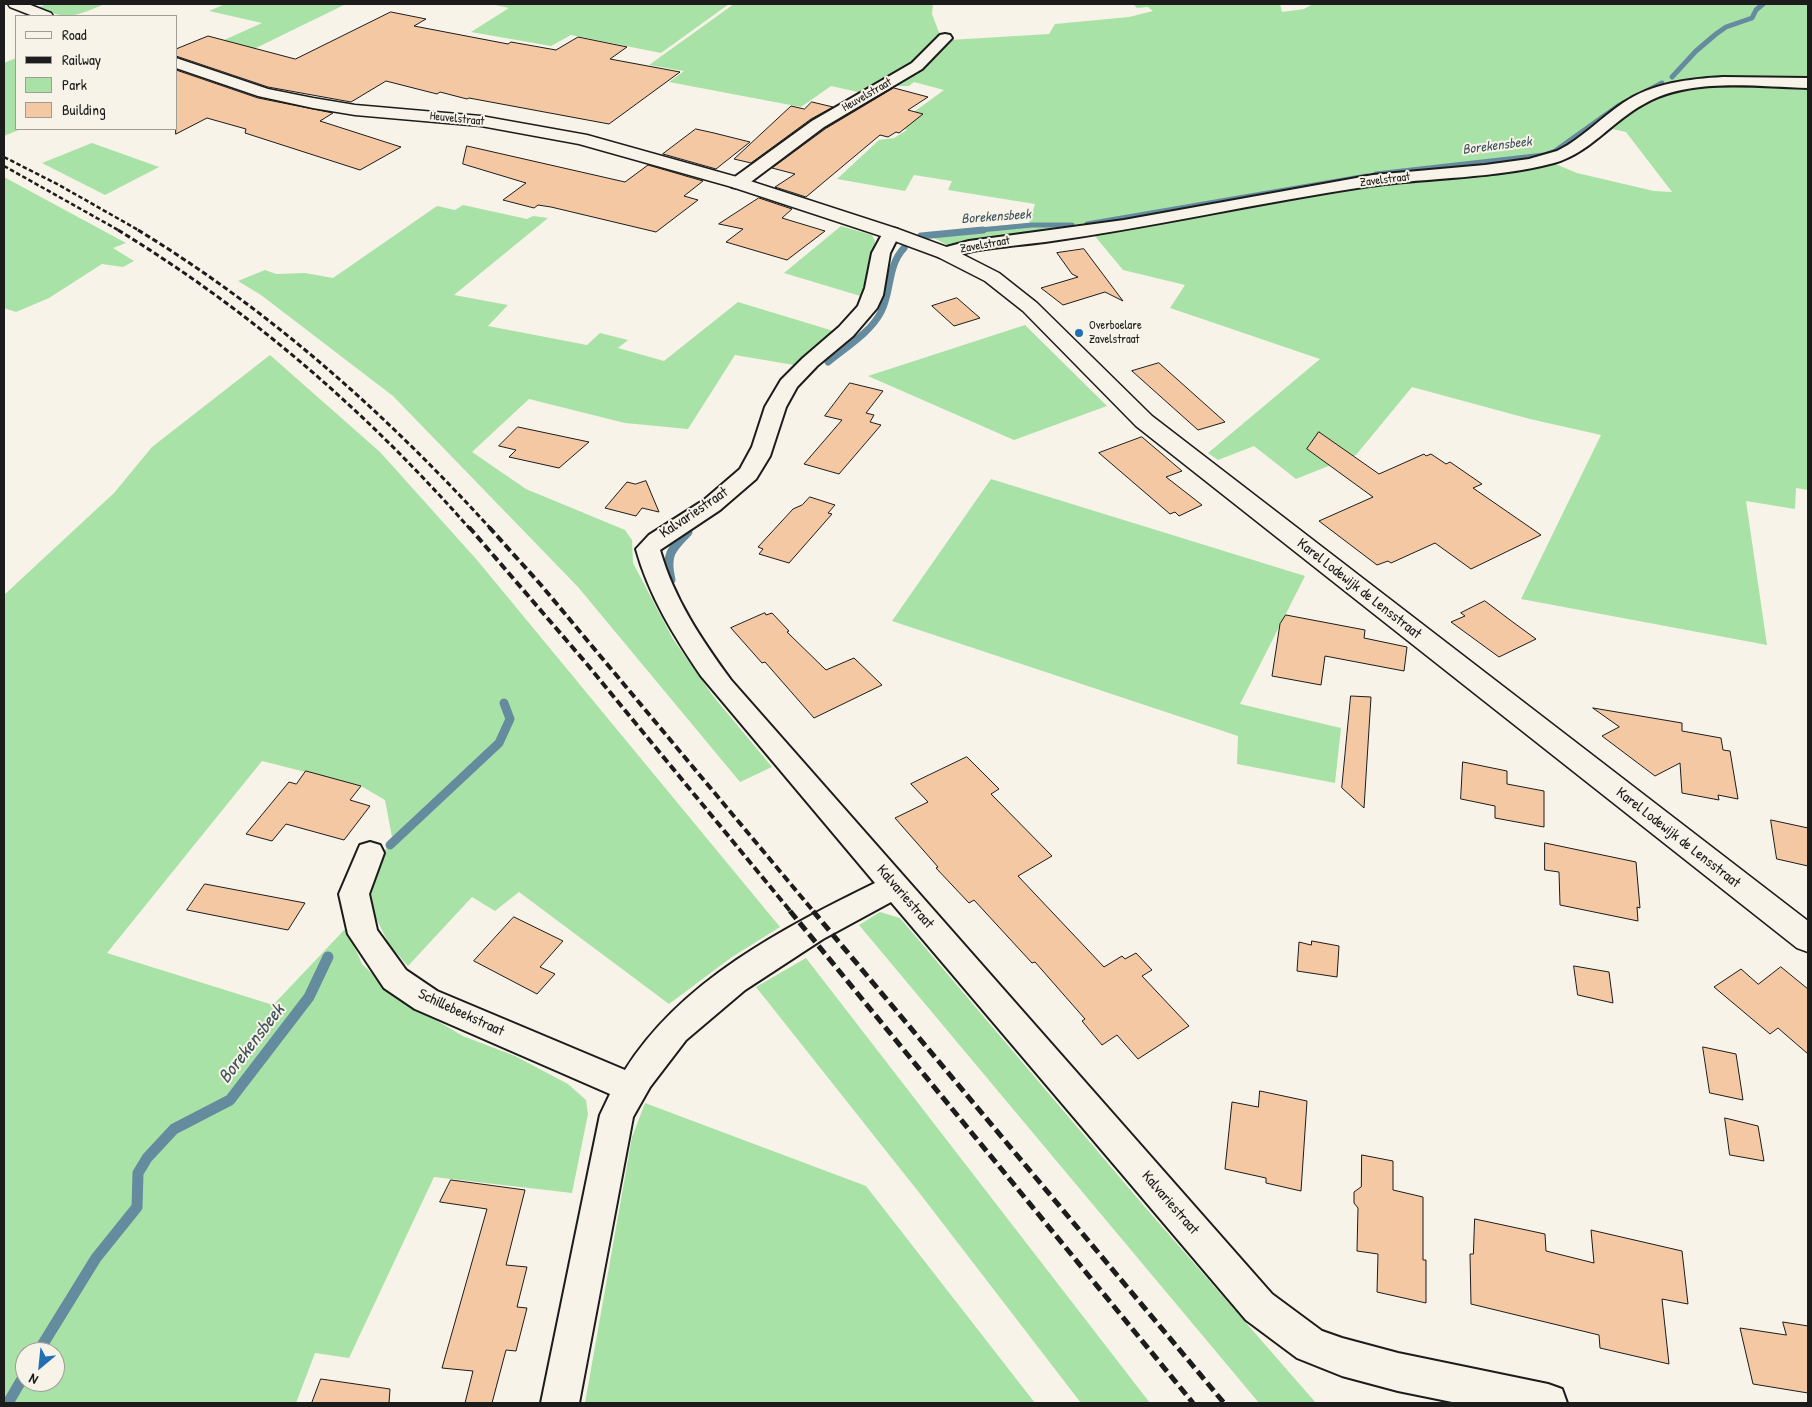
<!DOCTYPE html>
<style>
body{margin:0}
#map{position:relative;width:1812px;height:1407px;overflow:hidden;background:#f7f3e8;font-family:"Patrick Hand",sans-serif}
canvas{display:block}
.frame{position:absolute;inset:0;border:5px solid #1c1c1c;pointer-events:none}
.legend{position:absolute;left:15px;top:15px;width:162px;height:115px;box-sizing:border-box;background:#f7f3e8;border:1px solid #9f9d96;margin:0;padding:6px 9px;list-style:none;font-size:15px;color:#1c1c1c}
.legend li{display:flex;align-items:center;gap:10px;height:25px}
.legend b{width:25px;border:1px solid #9f9d96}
.north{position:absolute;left:15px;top:1342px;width:50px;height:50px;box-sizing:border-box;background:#f7f3e8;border:1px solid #9f9d96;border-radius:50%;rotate:208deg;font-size:14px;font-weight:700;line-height:20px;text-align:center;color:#1c1c1c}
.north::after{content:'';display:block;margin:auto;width:18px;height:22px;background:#1f6fb2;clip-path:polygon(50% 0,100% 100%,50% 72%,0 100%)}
</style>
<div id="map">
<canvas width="1812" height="1407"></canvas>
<div class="frame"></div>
<ul class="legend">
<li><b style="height:6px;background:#f7f3e8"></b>Road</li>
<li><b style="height:6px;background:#1c1c1c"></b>Railway</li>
<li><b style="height:14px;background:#a9e2a7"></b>Park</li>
<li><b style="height:14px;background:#f5c8a4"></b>Building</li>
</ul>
<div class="north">N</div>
</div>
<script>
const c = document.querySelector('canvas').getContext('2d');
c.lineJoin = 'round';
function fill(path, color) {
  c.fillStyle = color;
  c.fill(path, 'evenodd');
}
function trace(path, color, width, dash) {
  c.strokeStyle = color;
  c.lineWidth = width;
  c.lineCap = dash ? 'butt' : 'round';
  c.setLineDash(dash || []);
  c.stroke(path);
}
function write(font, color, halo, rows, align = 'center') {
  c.font = font + ' "Patrick Hand",sans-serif';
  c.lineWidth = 4;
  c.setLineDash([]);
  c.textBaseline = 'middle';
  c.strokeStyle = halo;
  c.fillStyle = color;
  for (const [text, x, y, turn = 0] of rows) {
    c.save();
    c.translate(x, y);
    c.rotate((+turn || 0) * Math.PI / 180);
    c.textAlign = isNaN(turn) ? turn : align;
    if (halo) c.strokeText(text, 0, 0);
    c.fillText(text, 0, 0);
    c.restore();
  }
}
const green = new Path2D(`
 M 47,4 L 105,4 C 73,17 70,20 37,8 Z
 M 225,4 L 346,4 L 215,68 L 184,58 L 262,23 L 209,11 Z
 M 491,4 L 729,4 L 661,53 L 571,35 L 551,46 L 471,32 L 509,8 Z
 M 734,4 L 933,4 L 932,14 L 940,35 L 950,40 L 1049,34 L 1055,24 L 1129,17 L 1153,11 L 1148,7 L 1137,8 L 1133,4 L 1280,4 L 1282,12 L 1304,9 L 1313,4 L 1808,4 L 1808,81 L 1692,81 L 1665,85 L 1630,96 L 1564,145 L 1535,156 L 1511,161 L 1372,174 L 1272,193 L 947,245 L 932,237 L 964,229 L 1029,223 L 1035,204 L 948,190 L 952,181 L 914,175 L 905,191 L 837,179 L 879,140 L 894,138 L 907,130 L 896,125 L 944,90 L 914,82 L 909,86 L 893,86 L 876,96 L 831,86 L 801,107 L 669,82 L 684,71 L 649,65 Z
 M 16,58 L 16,129 L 21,129 L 4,136 L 4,63 Z
 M 1808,87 L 1808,490 L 1796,488 L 1795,509 L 1746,501 L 1767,645 L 1521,599 L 1601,435 L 1530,419 L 1412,387 L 1356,455 L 1296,479 L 1254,446 L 1218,460 L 1208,453 L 1320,359 L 1170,308 L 1185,285 L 1123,270 L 1094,235 L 1378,185 L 1526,168 L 1553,163 L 1577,173 L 1654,191 L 1672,192 L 1626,132 L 1608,128 C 1621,118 1634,108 1650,101 C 1697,80 1757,87 1808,87 Z
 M 92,143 L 159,167 L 105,195 L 42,163 Z
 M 4,177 L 126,243 L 113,248 L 134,261 L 123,267 L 102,264 L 49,298 L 16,312 L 4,308 Z
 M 463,205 L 527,219 L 533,216 L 548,218 L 454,295 L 508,305 L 488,326 L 587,345 L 600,333 L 628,340 L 618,348 L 664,361 L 738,302 L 840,333 L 800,366 L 735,355 L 688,429 L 625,423 L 529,399 L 472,452 L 526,489 L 625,530 L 632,540 L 633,563 L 673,639 L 713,696 L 772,767 L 740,782 L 578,587 L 393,396 L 261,295 L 238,281 L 265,270 L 276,274 L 305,273 L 333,278 L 437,206 L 455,210 Z
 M 841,226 L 872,235 L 875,241 L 867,298 L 784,273 Z
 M 1025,325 L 1107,406 L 1014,440 L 868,376 Z
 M 270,355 L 380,452 L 477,560 L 780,927 L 732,957 L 669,1004 L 519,892 L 495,911 L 472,897 L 408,966 L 390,946 L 376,918 L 370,900 L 376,868 L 392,837 L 385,800 L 361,786 L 262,761 L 107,953 L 273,1005 L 346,928 L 362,964 L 388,989 L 420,1011 L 463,1036 L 515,1056 L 568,1084 L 586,1100 L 588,1114 L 572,1193 L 434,1177 L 349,1358 L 315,1353 L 296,1403 L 4,1403 L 4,595 L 114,493 L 152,447 ZM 25,1352 L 55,1352 L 55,1382 L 25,1382 Z
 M 991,479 L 1305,576 L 1240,704 L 1341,728 L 1335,783 L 1237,764 L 1238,736 L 892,621 Z
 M 880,912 L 900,918 L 1144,1206 L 1316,1403 L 1259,1403 L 859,925 Z
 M 806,958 L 1150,1403 L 1081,1403 L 921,1195 L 756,987 Z
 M 645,1103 L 866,1186 L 1035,1403 L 585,1403 L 632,1137 Z`);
const streamFar3 = new Path2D(`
 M 1672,77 L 1696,51 L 1716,34 L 1726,27 L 1752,18 L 1756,10 L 1763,4
 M 1376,174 L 1544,155 L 1555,151 L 1618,106 L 1662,83
 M 1087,224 L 1367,176
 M 970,231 L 1032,225 L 1072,225`);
const streamFar2 = new Path2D(`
 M 921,236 L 983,230
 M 828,362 C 846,347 870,333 881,312 C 892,291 887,266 904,248`);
const streamFar1 = new Path2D(`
 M 671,580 C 665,555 671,549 688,532
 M 390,845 L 499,743 L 510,719 L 504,703`);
const stream = new Path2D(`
 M 38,1352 L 96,1258 L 137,1207 L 138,1173 L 147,1158 L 174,1129 L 230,1100 L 309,997 L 328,957
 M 8,1403 L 25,1374`);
const building = new Path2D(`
 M 391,12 L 426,19 L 414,26 L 508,44 L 511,42 L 556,50 L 578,37 L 627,47 L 610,59 L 680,72 L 609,124 L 469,98 L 467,99 L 440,92 L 437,94 L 386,81 L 351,102 L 268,87 L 176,56 L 176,49 L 208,36 L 295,59 Z
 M 176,70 L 258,98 L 333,113 L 320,121 L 401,147 L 360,170 L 245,133 L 246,129 L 214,120 L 207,118 L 176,134 Z
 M 894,88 L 928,97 L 908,110 L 923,114 L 899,133 L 896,132 L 888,137 L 880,135 L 806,197 L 775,187 L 795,174 L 772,168 L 825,129 Z
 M 812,102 L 833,107 L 811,119 L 751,163 L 734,159 L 791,106 L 804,109 Z
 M 696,129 L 714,133 L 750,142 L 716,169 L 663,154 Z
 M 467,146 L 625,182 L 648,165 L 703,181 L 684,196 L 698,200 L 656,232 L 551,207 L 538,205 L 534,208 L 503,200 L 526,183 L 463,164 Z
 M 759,198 L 792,209 L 782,218 L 825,231 L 787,260 L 726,242 L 743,229 L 719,224 Z
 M 1084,249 L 1123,301 L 1105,292 L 1063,305 L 1041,288 L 1078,277 L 1072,274 L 1057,253 Z
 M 957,298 L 980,318 L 954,326 L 932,306 Z
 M 1159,363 L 1225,422 L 1198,430 L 1132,371 Z
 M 850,383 L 883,391 L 866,413 L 874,415 L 870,422 L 881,425 L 839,474 L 804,464 L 842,420 L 825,416 Z
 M 518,427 L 589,442 L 559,468 L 509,457 L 516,450 L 499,446 Z
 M 1319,432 L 1379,474 L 1424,454 L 1426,456 L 1431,454 L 1446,464 L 1450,462 L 1482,484 L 1473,488 L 1541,535 L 1471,569 L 1435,543 L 1391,563 L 1388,561 L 1377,565 L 1319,521 L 1373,497 L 1307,449 Z
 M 1142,437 L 1182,471 L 1166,477 L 1202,505 L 1179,516 L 1175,512 L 1170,514 L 1099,453 Z
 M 646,481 L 659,512 L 642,508 L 636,516 L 605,508 L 627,482 L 635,484 Z
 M 810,497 L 835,505 L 828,513 L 832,514 L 789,563 L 759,554 L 763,549 L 758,547 L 793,509 L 802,505 Z
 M 1485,601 L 1510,620 L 1536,639 L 1499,657 L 1451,622 L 1465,616 L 1461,613 Z
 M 765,613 L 766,615 L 772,613 L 789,631 L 787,632 L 826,670 L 854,658 L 882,685 L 814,718 L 765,662 L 762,663 L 731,628 Z
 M 1286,615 L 1365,630 L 1364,638 L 1407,647 L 1404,671 L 1325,656 L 1321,685 L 1272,676 L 1280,624 Z
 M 1351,696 L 1371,697 L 1364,808 L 1342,788 Z
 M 1593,708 L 1682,723 L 1682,731 L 1721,738 L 1723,750 L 1730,751 L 1738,799 L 1718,795 L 1719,800 L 1682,793 L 1680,763 L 1655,776 L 1602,736 L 1619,727 Z
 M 967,757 L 999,789 L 991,794 L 1052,856 L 1018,876 L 1104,967 L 1122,956 L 1125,959 L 1136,953 L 1152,970 L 1142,976 L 1189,1026 L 1138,1059 L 1117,1035 L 1102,1045 L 1082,1021 L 1085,1019 L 1035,962 L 1032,963 L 974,900 L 969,903 L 936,868 L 938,867 L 895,818 L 928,802 L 911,784 Z
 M 1463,762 L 1507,771 L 1507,784 L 1544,791 L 1544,827 L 1495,818 L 1495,806 L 1461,799 Z
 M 306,771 L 361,786 L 350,800 L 370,806 L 344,840 L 286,824 L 272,841 L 246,834 L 289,782 L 296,784 Z
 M 1771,820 L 1808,828 L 1808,866 L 1777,859 Z
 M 1545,843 L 1636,862 L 1640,908 L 1637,907 L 1638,921 L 1560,905 L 1559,872 L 1545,870 Z
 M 205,884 L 305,903 L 288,930 L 187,910 Z
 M 514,917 L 563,941 L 540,967 L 555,974 L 537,994 L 474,961 Z
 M 1312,941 L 1339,946 L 1337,977 L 1297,971 L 1299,942 L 1311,945 Z
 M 1574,966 L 1609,972 L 1613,1003 L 1578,995 Z
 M 1781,967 L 1808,989 L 1808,1054 L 1778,1028 L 1770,1034 L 1714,987 L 1741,969 L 1758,984 Z
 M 1703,1047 L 1736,1054 L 1743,1100 L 1710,1093 Z
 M 1260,1091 L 1307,1101 L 1301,1191 L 1266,1183 L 1266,1178 L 1225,1169 L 1232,1102 L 1258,1107 Z
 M 1725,1118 L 1758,1126 L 1764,1161 L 1730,1155 Z
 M 1362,1155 L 1393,1161 L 1393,1190 L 1423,1197 L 1423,1260 L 1426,1260 L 1426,1303 L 1377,1292 L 1378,1254 L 1357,1251 L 1358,1208 L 1354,1203 L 1354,1192 L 1361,1187 Z
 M 451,1180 L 525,1190 L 506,1265 L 527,1267 L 517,1307 L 527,1308 L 516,1351 L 506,1350 L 492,1403 L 465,1403 L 473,1371 L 442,1368 L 487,1209 L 440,1202 Z
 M 1475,1219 L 1545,1234 L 1546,1251 L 1594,1263 L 1591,1230 L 1682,1251 L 1688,1304 L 1662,1299 L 1669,1364 L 1600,1348 L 1599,1335 L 1471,1304 L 1470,1254 L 1473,1254 Z
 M 1783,1322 L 1808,1326 L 1808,1393 L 1753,1384 L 1740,1328 L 1786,1335 Z
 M 321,1379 L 390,1389 L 389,1403 L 312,1403 Z`);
const street = new Path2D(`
 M 945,34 L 950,35 L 952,38 L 922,69 L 824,127 L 744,187 L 738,188 L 732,187 L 729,183 L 732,179 L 812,121 L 912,63 L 940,35 Z
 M 1723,77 L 1808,78 L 1808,88 C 1756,87 1691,77 1644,104 C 1612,121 1590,153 1554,163 C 1494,179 1431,177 1370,186 C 1261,202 1154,227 1045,242 C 1021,245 997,247 973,251 C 962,253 950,260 939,257 L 936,253 L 939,249 L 969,241 L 1124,220 L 1373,175 L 1485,165 L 1529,159 L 1557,151 L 1568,145 C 1588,132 1604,116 1623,103 C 1652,83 1689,79 1723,77 Z
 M 891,228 L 897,229 L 900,233 L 890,253 L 883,295 L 877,308 L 853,336 L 817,366 L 797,387 L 786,407 L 770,456 L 756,479 L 720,510 L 660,550 C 674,599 701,639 731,680 L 1272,1294 L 1322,1331 L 1342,1338 L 1398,1353 L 1548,1384 L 1562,1389 L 1567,1403 L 1457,1403 L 1398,1391 L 1342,1376 L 1297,1358 L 1246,1320 L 891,902 L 823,939 L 745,990 L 686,1040 L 650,1087 L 633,1117 L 579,1403 L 541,1403 L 600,1115 L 610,1094 L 415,1009 L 384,988 L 348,934 L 339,894 L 360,845 L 370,842 L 380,845 L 384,853 L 369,894 L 377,930 L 406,970 L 437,991 L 625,1070 C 681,981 783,928 875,883 L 701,676 C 674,636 649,596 636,549 L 649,535 L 704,500 L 740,469 L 752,447 L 765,407 L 781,380 L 803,358 L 839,327 L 858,306 L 865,288 L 872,253 L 885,229 Z`);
const secondary = new Path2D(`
 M 8,4 L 28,4 L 51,13 L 53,16 L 33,16 L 10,7 Z
 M 176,58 L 268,89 L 313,98 L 355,105 L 481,116 L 587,135 L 744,179 L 898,229 L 952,249 L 999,273 L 1037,303 L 1152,416 L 1808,921 L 1808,952 L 1797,948 L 1136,426 L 1023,311 L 985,281 L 938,257 L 884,237 L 732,187 L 579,144 L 481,126 L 355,115 L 313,108 L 258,96 L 176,68 Z`);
const railFar3 = new Path2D(`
 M 4,157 L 59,185 L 140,231
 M 4,166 L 120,231`);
const railFar2 = new Path2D(`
 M 118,230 C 252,312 366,411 470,529
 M 138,230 C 271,311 386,414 491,529`);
const railFar1 = new Path2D(`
 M 469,527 L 586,663 L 791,912
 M 489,527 L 541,585 L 814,912`);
const rail = new Path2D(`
 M 790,911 L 1193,1403
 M 813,911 L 1224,1403`);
const markers = [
 [1079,333,5,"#1f6fb2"]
];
const farStreetnames = [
 ["Heuvelstraat",867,95,-30],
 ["Heuvelstraat",457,119,6],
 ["Zavelstraat",1385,180,-7],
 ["Zavelstraat",985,245,-10]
];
const farPoinames = [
 ["Overboelare",1089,326],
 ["Zavelstraat",1089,340]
];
const farWaternames = [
 ["Borekensbeek",1497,146,-7],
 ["Borekensbeek",996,217,-4]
];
const streetNames = [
 ["Kalvariestraat",694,513,-34],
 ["Karel Lodewijk de Lensstraat",1359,589,38],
 ["Karel Lodewijk de Lensstraat",1678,838,38],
 ["Kalvariestraat",905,897,49],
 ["Schillebeekstraat",461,1013,25],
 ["Kalvariestraat",1170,1203,49]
];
const nearWaternames = [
 ["Borekensbeek",252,1044,-52]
];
fill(green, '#a9e2a7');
trace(streamFar3, '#658b9f', 5);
trace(streamFar2, '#658b9f', 7);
trace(streamFar1, '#658b9f', 9);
trace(stream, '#658b9f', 11);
fill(building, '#f5c8a4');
trace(building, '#1c1c1c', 1);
trace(street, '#1c1c1c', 4);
trace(secondary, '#1c1c1c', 3);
fill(street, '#f7f3e8');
fill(secondary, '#f7f3e8');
trace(railFar3, '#1c1c1c', 2.5, [4.5, 2.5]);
trace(railFar2, '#1c1c1c', 3, [5.5, 3]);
trace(railFar1, '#1c1c1c', 4, [8, 4]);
trace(rail, '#1c1c1c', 5, [10, 5]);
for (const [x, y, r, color] of markers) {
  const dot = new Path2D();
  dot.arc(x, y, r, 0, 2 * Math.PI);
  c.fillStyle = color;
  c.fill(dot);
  trace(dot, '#f7f3e8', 2);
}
write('12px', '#1c1c1c', '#f7f3e8', farStreetnames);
write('12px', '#1c1c1c', '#f7f3e8', farPoinames, 'left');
write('italic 14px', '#40545d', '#f7f3e8', farWaternames);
write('15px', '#1c1c1c', '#f7f3e8', streetNames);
write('italic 19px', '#40545d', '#f7f3e8', nearWaternames);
</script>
